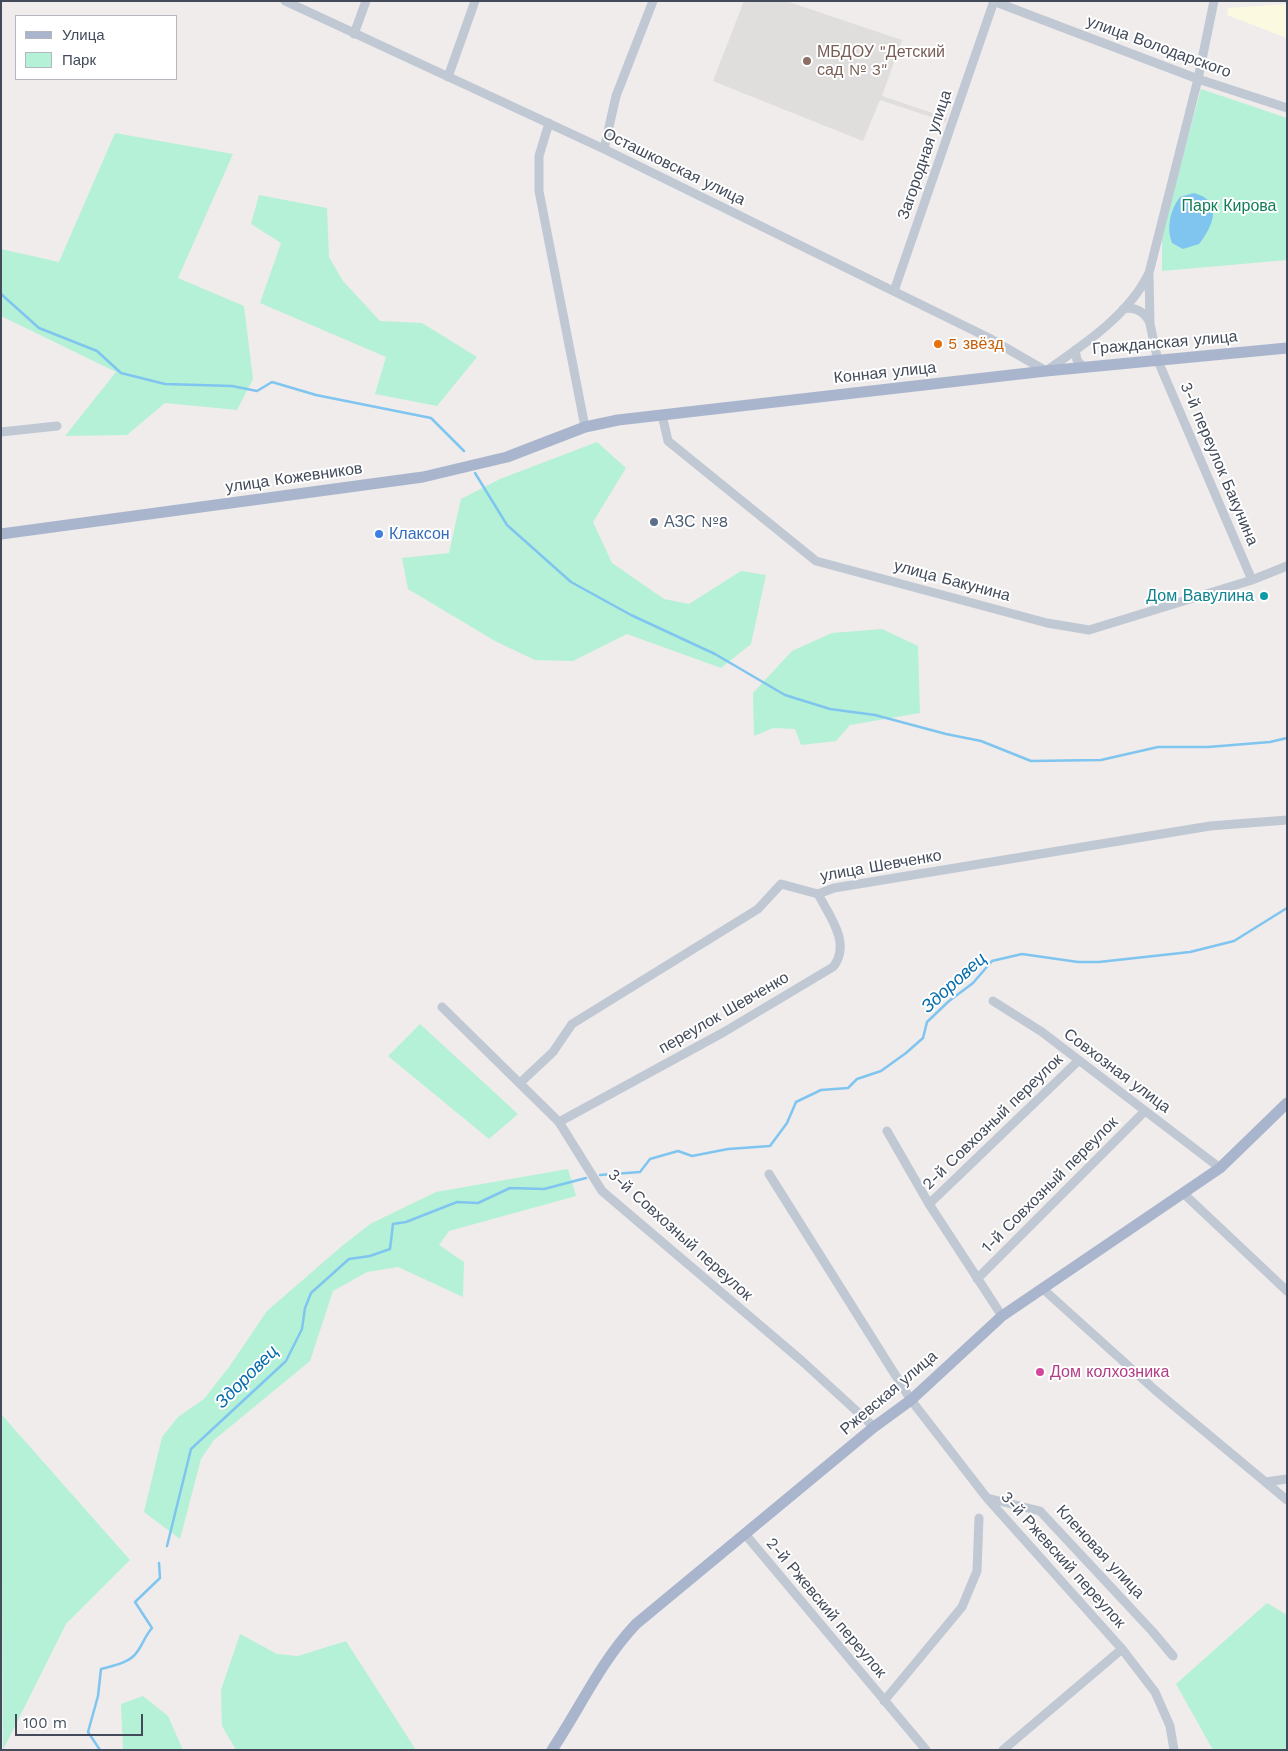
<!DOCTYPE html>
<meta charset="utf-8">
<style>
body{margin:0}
#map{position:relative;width:1288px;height:1751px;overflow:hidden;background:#efeceb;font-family:"Work Sans",sans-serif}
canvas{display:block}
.frame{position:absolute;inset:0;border:2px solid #434b5a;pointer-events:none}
.legend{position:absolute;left:15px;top:15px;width:162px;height:65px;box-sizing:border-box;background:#fff;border:1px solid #b4b7bd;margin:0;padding:6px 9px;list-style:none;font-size:15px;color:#434b5a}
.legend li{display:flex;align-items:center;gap:10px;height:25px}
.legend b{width:25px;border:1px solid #b4b7bd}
.scale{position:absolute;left:15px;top:1714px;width:128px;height:22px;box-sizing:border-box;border:2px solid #434b5a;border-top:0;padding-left:6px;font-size:15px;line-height:18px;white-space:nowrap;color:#434b5a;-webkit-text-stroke:4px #fff;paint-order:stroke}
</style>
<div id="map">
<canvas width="1288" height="1751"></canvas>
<div class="frame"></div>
<ul class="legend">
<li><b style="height:6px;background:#a9b5cd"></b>Улица</li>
<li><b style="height:14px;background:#b5f1d6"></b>Парк</li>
</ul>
<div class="scale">100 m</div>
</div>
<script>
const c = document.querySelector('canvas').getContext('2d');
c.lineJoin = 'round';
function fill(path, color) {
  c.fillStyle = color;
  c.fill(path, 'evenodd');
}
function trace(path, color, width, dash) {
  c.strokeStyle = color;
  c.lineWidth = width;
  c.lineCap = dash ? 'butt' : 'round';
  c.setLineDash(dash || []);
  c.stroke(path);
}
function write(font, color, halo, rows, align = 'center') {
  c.font = font + ' "Work Sans",sans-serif';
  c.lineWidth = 4;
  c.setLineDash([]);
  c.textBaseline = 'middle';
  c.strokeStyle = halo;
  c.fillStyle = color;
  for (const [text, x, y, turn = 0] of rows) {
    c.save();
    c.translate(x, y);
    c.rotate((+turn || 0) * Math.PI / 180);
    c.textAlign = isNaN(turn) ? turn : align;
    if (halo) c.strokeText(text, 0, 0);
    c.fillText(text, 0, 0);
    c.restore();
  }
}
const commercial = new Path2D(`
 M 1287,4 L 1287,38 L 1227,15 L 1228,8 Z`);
const education = new Path2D(`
 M 744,1 L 786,1 L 902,40 L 882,96 L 947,118 L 946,122 L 880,100 L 863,141 L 713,81 Z`);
const green = new Path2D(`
 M 1201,89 L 1287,118 L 1287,260 L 1162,271 L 1162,233 Z
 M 115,133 L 233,154 L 178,278 L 244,306 L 253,379 L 237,410 L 165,403 L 127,435 L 65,436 L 116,372 L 1,316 L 1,249 L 59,262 Z
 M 259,195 L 327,208 L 329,257 L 343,281 L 380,321 L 422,323 L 477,357 L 437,406 L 375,394 L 386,357 L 260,303 L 281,243 L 251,224 Z
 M 597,442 L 626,468 L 593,522 L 612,563 L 664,599 L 689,604 L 741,571 L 766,575 L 751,644 L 721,668 L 627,634 L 573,661 L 535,660 L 495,641 L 408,589 L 402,558 L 449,553 L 461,499 L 500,479 Z
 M 882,629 L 918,646 L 920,713 L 850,725 L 836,741 L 801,745 L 795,729 L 773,728 L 754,736 L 753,693 L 792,651 L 832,633 Z
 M 420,1024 L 518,1114 L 489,1139 L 388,1056 Z
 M 568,1169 L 576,1196 L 449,1231 L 439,1245 L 464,1262 L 463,1297 L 398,1267 L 367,1272 L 333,1291 L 310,1361 L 214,1440 L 201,1459 L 180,1539 L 144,1512 L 162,1437 L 178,1417 L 204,1399 L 229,1367 L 267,1311 L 342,1246 L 370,1224 L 436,1192 Z
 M 1,1414 L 130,1560 L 66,1624 L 3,1750 Z
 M 1267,1603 L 1287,1615 L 1287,1750 L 1213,1750 L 1176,1684 Z
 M 240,1634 L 277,1654 L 298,1656 L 346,1641 L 416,1750 L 236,1750 L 222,1726 L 221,1690 Z
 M 143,1696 L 168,1716 L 183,1750 L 123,1750 L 121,1704 Z`);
const water = new Path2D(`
 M 1194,193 C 1224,201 1213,226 1199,244 L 1183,249 L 1172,243 C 1166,228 1170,210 1180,197 Z`);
const stream = new Path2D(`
 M 1,294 L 39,328 L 97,351 L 121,373 L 165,384 L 232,386 L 257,391 L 272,382 L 316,395 L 431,418 L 464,451
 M 475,473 L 507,525 L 571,582 L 631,615 L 715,654 L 785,695 L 830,709 L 875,715 L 946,734 L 981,741 L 1031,761 L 1101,760 L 1158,747 L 1208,747 L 1270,742 L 1287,738
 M 600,1175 L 640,1172 L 650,1159 L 678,1151 L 692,1156 L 728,1149 L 770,1146 L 787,1123 L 796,1102 L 821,1090 L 848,1088 L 857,1079 L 881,1071 L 906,1053 L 923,1038 L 927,1022 L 949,1001 L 973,983 L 992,961 L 1022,954 L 1078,962 L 1099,962 L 1190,952 L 1234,941 L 1287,908
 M 167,1546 L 191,1449 L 286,1361 L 302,1329 L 305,1308 L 311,1293 L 349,1259 L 370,1256 L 390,1249 L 393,1224 L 406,1222 L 457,1202 L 478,1203 L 510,1188 L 544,1189 L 586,1178
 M 100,1750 L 88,1732 L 98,1696 L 101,1669 C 112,1666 130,1663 137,1652 C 143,1644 145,1636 152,1628 L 135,1602 L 160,1578 L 159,1563`);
const minor = new Path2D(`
 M 285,1 L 604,149 L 989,338 L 1046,371 C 1083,345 1129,315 1149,273 L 1198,79 L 1214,1
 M 993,1 L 1198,79 L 1287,108
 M 354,34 L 366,1
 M 448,77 L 475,1
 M 549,123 L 539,156 L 539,191 L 585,427
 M 604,149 L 616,96 L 653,1
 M 1149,275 L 1150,324 L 1158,361 L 1252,580
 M 894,291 L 994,1
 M 1123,309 C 1135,306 1145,312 1150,323
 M 1075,350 L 1077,360 L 1083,367
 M 662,415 L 668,441 L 816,561 L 1047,623 L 1089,630 L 1252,580 L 1287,566
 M 1,432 L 57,426
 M 993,1001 L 1042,1032 L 1220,1168
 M 442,1007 L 559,1122 L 602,1191 L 802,1361 L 874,1427
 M 520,1083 L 553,1052 L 572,1024 L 758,909 L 781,884 L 818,894 L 834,888 L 1210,826 L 1287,820
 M 559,1122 L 724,1032 L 833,967 C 852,944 829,915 818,894
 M 887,1131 L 929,1204 L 1002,1316
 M 769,1174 L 911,1400 L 987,1498 L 1122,1649 L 1155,1692 L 1170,1726 L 1174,1750
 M 1183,1193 L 1287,1291
 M 929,1204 L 1078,1061
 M 977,1279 L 1145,1111
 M 1043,1289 L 1155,1390 L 1287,1500
 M 1265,1482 L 1287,1479
 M 987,1498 L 1040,1511 L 1152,1631 L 1173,1656
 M 745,1534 L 926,1750
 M 884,1701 L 962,1607 L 977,1571 L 979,1518
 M 1003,1750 L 1122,1649`);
const major = new Path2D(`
 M 1,534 L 423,477 L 507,457 L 585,427 L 618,420 L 1046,371 L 1287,348
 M 552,1750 C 580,1708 601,1661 636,1624 L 874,1427 L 911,1400 L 1002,1316 L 1220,1168 L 1287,1103`);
const markers = [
 [807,61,5,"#8d6e63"],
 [938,344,5,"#e8710a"],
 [654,522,5,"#5c6f8a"],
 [379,534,5,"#3f7fe0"],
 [1264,596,5,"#0f9aa8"],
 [1040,1372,5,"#d1479c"]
];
const streetNames = [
 ["улица Володарского",1159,47,20],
 ["Загородная улица",925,155,-71],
 ["Осташковская улица",674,167,26],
 ["Гражданская улица",1165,343,-5],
 ["Конная улица",885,373,-6],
 ["3-й переулок Бакунина",1219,464,67],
 ["улица Кожевников",294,478,-8],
 ["улица Бакунина",952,581,15],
 ["улица Шевченко",881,866,-10],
 ["переулок Шевченко",724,1013,-30],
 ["Совхозная улица",1117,1071,37],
 ["2-й Совхозный переулок",993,1122,-44],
 ["1-й Совхозный переулок",1050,1185,-45],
 ["3-й Совхозный переулок",680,1235,42],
 ["Ржевская улица",889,1393,-40],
 ["Кленовая улица",1100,1552,47],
 ["3-й Ржевский переулок",1063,1560,48],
 ["2-й Ржевский переулок",826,1608,50]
];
const educationNames = [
 ["МБДОУ \"Детский",817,52],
 ["сад № 3\"",817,70]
];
const parkNames = [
 ["Парк Кирова",1229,206]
];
const foodNames = [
 ["5 звёзд",948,344]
];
const serviceNames = [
 ["АЗС №8",664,522]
];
const shopNames = [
 ["Клаксон",389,534]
];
const cultureNames = [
 ["Дом Вавулина",1254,596]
];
const hotelNames = [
 ["Дом колхозника",1050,1372]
];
const waterNames = [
 ["Здоровец",954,983,-42],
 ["Здоровец",247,1377,-45]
];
fill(commercial, '#fcf9e1');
fill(education, '#e0dddd');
fill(green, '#b5f1d6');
fill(water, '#7fc5f0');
trace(stream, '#7fc5f0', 2.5);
trace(minor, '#c0c8d4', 9);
trace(major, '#a9b5cd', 11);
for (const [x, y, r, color] of markers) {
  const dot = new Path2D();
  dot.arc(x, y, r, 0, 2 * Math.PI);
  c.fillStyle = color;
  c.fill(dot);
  trace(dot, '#fff', 2);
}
write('16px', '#434b5a', '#fff', streetNames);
write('16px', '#785e54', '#fff', educationNames, 'left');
write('16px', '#117e5a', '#fff', parkNames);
write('16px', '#c56008', '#fff', foodNames, 'left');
write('16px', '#4e5e75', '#fff', serviceNames, 'left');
write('16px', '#366cbe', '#fff', shopNames, 'left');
write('16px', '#0d838f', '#fff', cultureNames, 'right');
write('16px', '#b23c85', '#fff', hotelNames, 'left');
write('italic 18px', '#046bac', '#fff', waterNames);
</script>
